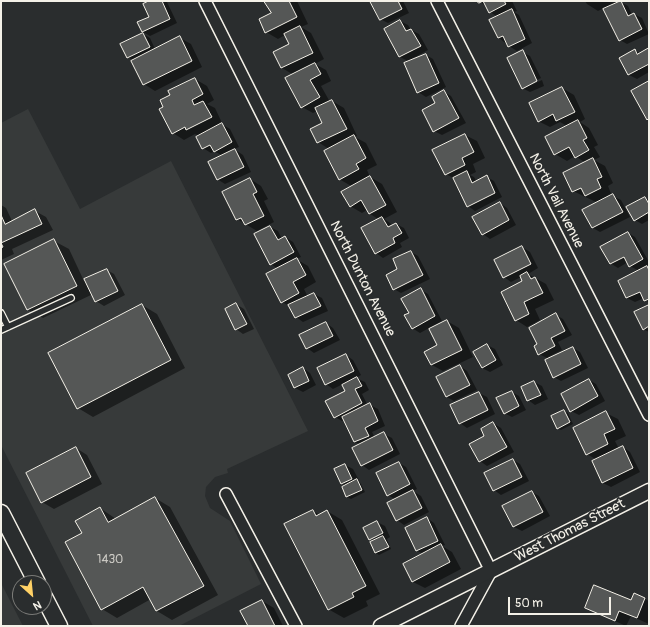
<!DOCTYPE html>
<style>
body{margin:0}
#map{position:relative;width:650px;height:627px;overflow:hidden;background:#2a2d2e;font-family:Pangolin,sans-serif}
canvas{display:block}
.frame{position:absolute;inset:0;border:2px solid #f4f1e8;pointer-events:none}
.north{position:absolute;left:12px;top:575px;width:40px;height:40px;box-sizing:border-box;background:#2a2d2e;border:1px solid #7b7b78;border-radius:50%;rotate:153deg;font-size:11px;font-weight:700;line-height:16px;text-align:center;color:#f4f1e8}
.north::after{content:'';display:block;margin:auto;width:14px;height:18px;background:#ffd166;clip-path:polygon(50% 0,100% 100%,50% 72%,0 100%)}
.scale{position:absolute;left:508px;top:597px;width:103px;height:18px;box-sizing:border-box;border:2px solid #f4f1e8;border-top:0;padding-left:5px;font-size:12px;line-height:14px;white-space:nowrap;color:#f4f1e8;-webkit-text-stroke:3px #2a2d2e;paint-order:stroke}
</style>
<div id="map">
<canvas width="650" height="627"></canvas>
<div class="frame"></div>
<div class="north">N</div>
<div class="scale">50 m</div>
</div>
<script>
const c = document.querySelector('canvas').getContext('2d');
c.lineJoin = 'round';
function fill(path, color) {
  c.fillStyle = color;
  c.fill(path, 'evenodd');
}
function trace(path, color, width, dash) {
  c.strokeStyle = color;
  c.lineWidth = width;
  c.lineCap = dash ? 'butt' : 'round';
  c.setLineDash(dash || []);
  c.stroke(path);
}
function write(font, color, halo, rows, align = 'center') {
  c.font = font + ' Pangolin,sans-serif';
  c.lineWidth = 3.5;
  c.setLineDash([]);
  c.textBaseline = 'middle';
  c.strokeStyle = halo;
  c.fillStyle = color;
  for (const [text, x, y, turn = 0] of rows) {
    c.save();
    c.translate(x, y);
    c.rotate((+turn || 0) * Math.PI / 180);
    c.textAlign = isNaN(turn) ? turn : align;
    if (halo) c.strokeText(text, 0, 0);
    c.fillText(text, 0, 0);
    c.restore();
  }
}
const built = new Path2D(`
 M 28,109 L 80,209 L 171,161 L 308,431 L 227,469 L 228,473 L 215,477 L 206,487 L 205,496 L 210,508 L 230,521 L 261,584 L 179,626 L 93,626 L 1,445 L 1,123 Z
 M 1,583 L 23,626 L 1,626 Z`);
const shadow = new Path2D(`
 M 152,1 L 167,2 L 177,23 L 150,36 L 143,32 L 150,17 Z
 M 265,1 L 297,1 L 308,24 L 301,27 L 311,33 L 324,59 L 315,64 L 326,70 L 331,81 L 321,86 L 330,102 L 332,101 L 344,108 L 357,136 L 355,137 L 366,143 L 377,165 L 367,170 L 370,177 L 382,184 L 397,212 L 384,219 L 390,223 L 392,226 L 396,224 L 404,228 L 409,238 L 400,243 L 402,247 L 383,258 L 376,253 L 380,220 L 370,214 L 367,210 L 362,213 L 350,206 L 353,187 L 339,179 L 329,149 L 318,142 L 323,123 L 317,111 L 313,113 L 302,107 L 294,75 L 282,68 L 275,52 L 290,45 L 285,35 L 278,39 L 266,32 L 272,14 Z
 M 371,1 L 403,1 L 409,13 L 388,23 L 380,19 Z
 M 479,1 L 512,1 L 517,11 L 514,12 L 519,15 L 532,43 L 517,51 L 509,46 L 499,38 L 498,17 L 490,12 L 487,7 Z
 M 585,1 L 619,1 L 628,6 L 632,15 L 634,14 L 642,18 L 649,34 L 627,44 L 620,40 L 604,8 L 598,11 L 587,4 Z
 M 400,21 L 408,25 L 411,30 L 419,34 L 428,50 L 408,61 L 400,57 L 385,29 Z
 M 143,34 L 150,38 L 155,49 L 180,38 L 191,44 L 202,67 L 155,91 L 144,84 L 133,60 L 128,57 Z
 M 649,49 L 649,72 L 637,79 L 629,75 L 620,58 L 635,50 L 640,54 Z
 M 522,52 L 530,56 L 541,78 L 525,86 L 525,88 L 542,80 L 544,86 L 530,92 L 522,88 Z
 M 426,55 L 433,59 L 446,87 L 426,97 L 418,92 Z
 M 195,79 L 207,86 L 214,100 L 207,104 L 215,108 L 223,125 L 230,129 L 239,147 L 234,149 L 243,155 L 251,172 L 225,184 L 217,179 L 223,156 L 214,151 L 211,153 L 203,148 L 199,136 L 195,134 L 184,140 L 173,133 L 164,108 L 171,95 Z
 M 562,88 L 574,95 L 585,119 L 580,122 L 589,128 L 598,145 L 594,147 L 600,157 L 594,160 L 605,166 L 613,183 L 608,186 L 612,196 L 621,200 L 630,217 L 600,232 L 593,228 L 584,211 L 598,203 L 573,191 L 586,163 L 575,156 L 567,161 L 555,154 L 567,126 L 560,122 L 550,127 L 538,121 Z
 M 444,92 L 451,96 L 466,123 L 442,135 L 434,131 L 436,103 Z
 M 465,135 L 477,141 L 485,158 L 473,164 L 476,172 L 470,175 L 474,177 L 477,182 L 487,177 L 494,181 L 502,197 L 475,211 L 468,206 L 455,179 L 446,174 Z
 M 250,179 L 261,186 L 268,199 L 264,201 L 274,222 L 257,231 L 237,219 Z
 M 645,198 L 649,200 L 649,220 L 642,224 L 635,220 Z
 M 500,203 L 507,208 L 516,225 L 490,239 L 483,234 Z
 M 1,205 L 6,208 L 12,221 L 35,211 L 46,217 L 53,230 L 12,249 L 14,254 L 1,260 Z
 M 270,227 L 278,231 L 282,239 L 285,237 L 293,242 L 301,257 L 296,259 L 308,266 L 316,282 L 304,289 L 308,297 L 314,294 L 322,298 L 328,311 L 303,322 L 296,317 L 291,307 L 282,302 L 278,269 L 271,264 Z
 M 628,233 L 635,237 L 649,262 L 649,264 L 639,270 L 640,271 L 647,268 L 649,269 L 649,303 L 644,298 L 635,302 L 627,298 L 619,281 L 639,271 L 630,266 L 628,262 L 618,268 L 610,263 Z
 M 54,241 L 69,249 L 84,281 L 107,270 L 114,274 L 125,295 L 104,306 L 96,301 L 93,294 L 43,318 L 28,310 Z
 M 522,247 L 530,252 L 538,268 L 528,274 L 546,284 L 554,300 L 535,309 L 540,320 L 527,327 L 516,320 L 524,282 L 521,277 L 511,282 L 504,277 Z
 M 411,252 L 418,256 L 430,279 L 401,293 L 394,289 L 399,269 Z
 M 421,290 L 428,294 L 442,321 L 420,333 L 412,328 L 410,313 Z
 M 236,304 L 244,309 L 254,329 L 243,334 L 236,329 Z
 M 142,305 L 157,314 L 185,368 L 93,417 L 78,408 Z
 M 649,306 L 649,332 L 643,329 Z
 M 556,315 L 563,319 L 572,335 L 558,342 L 562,350 L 548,357 L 549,359 L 573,348 L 580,352 L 588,368 L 561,381 L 554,377 L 549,359 L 539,354 L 538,344 Z
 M 447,321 L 459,328 L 473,357 L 443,371 L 432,365 Z
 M 326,323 L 333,328 L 340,340 L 314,353 L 307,348 Z
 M 487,345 L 495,349 L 503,365 L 490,372 L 482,368 Z
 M 346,355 L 353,360 L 361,375 L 356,378 L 365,382 L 369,390 L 362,394 L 368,406 L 370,405 L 378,409 L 385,426 L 372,432 L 375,438 L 384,434 L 392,438 L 400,454 L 369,470 L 362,465 L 361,445 L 355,442 L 345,420 L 342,421 L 335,417 L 347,391 L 343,384 L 333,389 L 326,384 Z
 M 460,366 L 467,371 L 477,390 L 454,401 L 447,397 L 437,378 Z
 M 303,368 L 310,373 L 316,385 L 303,392 L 295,388 L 289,375 Z
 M 589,380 L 596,384 L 605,401 L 579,415 L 571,411 Z
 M 534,382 L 542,386 L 548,399 L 535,405 L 528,400 Z
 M 512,392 L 519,396 L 526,410 L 512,417 L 504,413 Z
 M 479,393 L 487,397 L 495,414 L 467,428 L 460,423 Z
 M 564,411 L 568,413 L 573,424 L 561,430 L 557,428 Z
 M 606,413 L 618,419 L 626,436 L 615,441 L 619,449 L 623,447 L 630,452 L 640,472 L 611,487 L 603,483 L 593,462 L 597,460 L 587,454 Z
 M 493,423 L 501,428 L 514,452 L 487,466 L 480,461 L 486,437 Z
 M 76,448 L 87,455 L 102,484 L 54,509 L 42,502 Z
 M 513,460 L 520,464 L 529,481 L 501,495 L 494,490 Z
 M 399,463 L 406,467 L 417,489 L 413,491 L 421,496 L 429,512 L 404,525 L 397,520 L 396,500 L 388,495 Z
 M 345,465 L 353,469 L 365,492 L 351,499 L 347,497 L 343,487 L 346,486 L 341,483 Z
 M 532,492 L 539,496 L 550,516 L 522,531 L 514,527 L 504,507 Z
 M 155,498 L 170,507 L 218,595 L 172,620 L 157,611 L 151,599 L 117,618 L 102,609 L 83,534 L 100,508 L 116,519 Z
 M 313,511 L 320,515 L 327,511 L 342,520 L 380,594 L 366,601 L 368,606 L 344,618 L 328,609 Z
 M 427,518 L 434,523 L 445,545 L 442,546 L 452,552 L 461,569 L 425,588 L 413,582 L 404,564 L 424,554 L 417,551 L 406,528 Z
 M 377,522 L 385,526 L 390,537 L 387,539 L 391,549 L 379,555 L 376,553 L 373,541 L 370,539 Z
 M 635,594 L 649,601 L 649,624 L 631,616 L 626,626 L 586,608 L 632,601 Z
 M 262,601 L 274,608 L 283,626 L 249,626 Z`);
const building = new Path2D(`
 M 149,1 L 162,1 L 170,19 L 142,32 L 137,22 L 149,17 L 143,4 Z
 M 264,1 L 289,1 L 297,17 L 265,33 L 259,19 L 271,13 Z
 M 370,1 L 398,1 L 402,9 L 380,20 Z
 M 477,1 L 504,1 L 506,4 L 489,13 L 483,1 L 479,3 Z
 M 621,1 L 628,16 L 634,13 L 642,29 L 619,41 L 603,9 Z
 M 512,9 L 525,39 L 508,47 L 503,36 L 498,38 L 489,20 Z
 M 400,20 L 406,31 L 411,29 L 421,46 L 399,57 L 384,29 Z
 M 300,26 L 313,53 L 281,68 L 273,52 L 289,44 L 284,34 Z
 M 143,33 L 150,47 L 127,58 L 120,44 Z
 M 180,36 L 192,61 L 143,85 L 131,61 Z
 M 649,48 L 649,64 L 628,75 L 619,58 L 635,49 L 637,54 Z
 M 523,50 L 537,81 L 522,89 L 507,58 Z
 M 426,54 L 439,83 L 417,93 L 404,63 Z
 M 315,63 L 321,74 L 310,80 L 320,97 L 301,108 L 285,78 Z
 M 195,78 L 203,94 L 192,100 L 194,105 L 203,101 L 212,117 L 186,130 L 185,127 L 172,134 L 159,109 L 163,107 L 160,100 L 170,95 L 168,91 Z
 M 649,81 L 649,118 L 647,120 L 631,91 Z
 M 562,87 L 575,112 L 556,121 L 553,114 L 538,122 L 529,103 Z
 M 444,90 L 459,118 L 433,132 L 422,110 L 435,103 L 432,97 Z
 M 332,100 L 347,129 L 317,143 L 310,129 L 322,123 L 315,108 Z
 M 578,120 L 587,138 L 583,140 L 589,150 L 575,158 L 569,147 L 554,155 L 545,137 Z
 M 222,123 L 232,142 L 214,152 L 210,145 L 202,149 L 196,137 Z
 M 465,134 L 474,152 L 462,158 L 465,165 L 445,175 L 432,150 Z
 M 354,135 L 366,158 L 356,164 L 359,169 L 339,180 L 324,151 Z
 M 235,149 L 244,167 L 217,180 L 208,162 Z
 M 593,158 L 602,177 L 597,179 L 601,188 L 585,196 L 581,188 L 572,192 L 563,173 Z
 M 467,171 L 472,183 L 487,175 L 495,193 L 467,207 L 453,178 Z
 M 370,176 L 386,205 L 369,214 L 361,200 L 350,207 L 341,192 Z
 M 250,178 L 257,192 L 253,194 L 264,216 L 245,225 L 241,218 L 236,220 L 222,192 Z
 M 613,194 L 623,212 L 592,228 L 582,210 Z
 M 645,197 L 649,204 L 649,212 L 634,221 L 626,207 Z
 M 500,202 L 509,220 L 482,235 L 472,217 Z
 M 35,209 L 42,224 L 1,243 L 3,247 L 1,248 L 1,215 L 5,224 Z
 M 382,217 L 388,227 L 396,223 L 402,233 L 393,238 L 395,243 L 375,254 L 361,228 Z
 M 270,226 L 278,240 L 285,236 L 294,252 L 270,265 L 254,234 Z
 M 628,232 L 643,259 L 629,267 L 624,257 L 610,264 L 600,247 Z
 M 54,239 L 77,286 L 27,310 L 4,264 Z
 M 522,246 L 531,264 L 503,278 L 494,260 Z
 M 411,251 L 423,275 L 393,290 L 386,275 L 397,269 L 393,259 Z
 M 297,258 L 306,275 L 293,282 L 299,293 L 281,303 L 266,274 Z
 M 647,266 L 649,270 L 649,299 L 644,301 L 640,292 L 626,298 L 618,281 Z
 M 107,269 L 118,291 L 95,302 L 84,279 Z
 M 527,272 L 531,279 L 535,277 L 543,293 L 524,302 L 529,314 L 515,321 L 501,292 L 522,281 L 520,276 Z
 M 421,288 L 435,316 L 412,329 L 404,315 L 409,313 L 401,299 Z
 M 314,293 L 321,306 L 295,318 L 288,305 Z
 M 236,303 L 247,324 L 235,330 L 225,309 Z
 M 142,304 L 171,360 L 77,409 L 48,353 Z
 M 649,305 L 649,326 L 643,330 L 634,312 Z
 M 556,313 L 565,331 L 551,338 L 555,346 L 538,355 L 534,346 L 537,344 L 529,328 Z
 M 447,320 L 462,350 L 431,365 L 424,352 L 437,345 L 429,329 Z
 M 326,322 L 333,336 L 306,349 L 299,335 Z
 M 487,344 L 496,360 L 482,368 L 473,352 Z
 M 573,347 L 581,364 L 553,378 L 545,360 Z
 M 346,354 L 354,371 L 325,385 L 317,368 Z
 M 460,365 L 470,385 L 446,397 L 436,377 Z
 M 303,367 L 309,381 L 294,388 L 288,375 Z
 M 357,377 L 362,386 L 355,389 L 362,403 L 334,418 L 325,401 L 345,391 L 342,385 Z
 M 589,379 L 598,396 L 570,412 L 561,394 Z
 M 534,381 L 541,395 L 527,401 L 521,387 Z
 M 512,391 L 519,406 L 504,414 L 496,398 Z
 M 479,392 L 488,410 L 459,424 L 450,405 Z
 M 370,403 L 378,421 L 365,428 L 369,436 L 354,442 L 342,417 Z
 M 564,410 L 570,422 L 557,429 L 551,416 Z
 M 606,411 L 615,429 L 604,434 L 608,444 L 586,455 L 573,428 Z
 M 493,422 L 507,447 L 479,462 L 469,444 L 484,436 L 481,429 Z
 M 384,432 L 393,450 L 361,466 L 352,448 Z
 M 623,446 L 633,468 L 602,483 L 592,461 Z
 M 76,447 L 91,477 L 41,503 L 26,473 Z
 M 513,459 L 522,477 L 493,491 L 484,473 Z
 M 399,462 L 410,484 L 387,496 L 376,473 Z
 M 345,464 L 352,479 L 341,484 L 334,469 Z
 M 357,479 L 362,490 L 346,497 L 342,487 Z
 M 413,490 L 422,508 L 396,521 L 387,503 Z
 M 532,491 L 543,512 L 513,527 L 502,506 Z
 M 155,497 L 204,586 L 156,611 L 143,587 L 101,610 L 65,542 L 82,533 L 75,521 L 100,507 L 108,522 Z
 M 313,510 L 316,516 L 327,510 L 366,586 L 352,593 L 354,597 L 328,610 L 284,524 Z
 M 427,517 L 438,541 L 416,551 L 405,528 Z
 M 377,521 L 383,533 L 369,540 L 363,528 Z
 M 383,536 L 389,547 L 375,553 L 370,542 Z
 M 441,544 L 450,562 L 412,582 L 403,564 Z
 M 594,585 L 631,600 L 634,593 L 645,598 L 637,618 L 619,611 L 615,621 L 585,608 Z
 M 262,600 L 275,626 L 248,626 L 240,611 Z`);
const service = new Path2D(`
 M 1,313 L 8,327
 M 1,330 L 71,298`);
const minor = new Path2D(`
 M 205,1 L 491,571 L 461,626
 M 437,1 L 649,415
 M 226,494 L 296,626`);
const tertiary = new Path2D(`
 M 381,626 L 649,491`);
const secondary = new Path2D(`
 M 1,513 L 37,583
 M 44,597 L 59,626`);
const numberNames = [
 ["1430",110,560]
];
const streetNames = [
 ["North Vail Avenue",556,201,63],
 ["North Dunton Avenue",362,279,63],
 ["West Thomas Street",570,531,-27]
];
fill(built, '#373a3a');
fill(shadow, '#0007');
fill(building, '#555756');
trace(building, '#f4f1e8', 1);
trace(service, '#f4f1e8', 8);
trace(minor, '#f4f1e8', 14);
trace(tertiary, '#f4f1e8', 17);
trace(secondary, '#f4f1e8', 19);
trace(service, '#2a2d2e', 5.5);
trace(minor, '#2a2d2e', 11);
trace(tertiary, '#2a2d2e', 14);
trace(secondary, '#2a2d2e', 16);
write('12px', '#cccac4', null, numberNames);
write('14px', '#f4f1e8', '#2a2d2e', streetNames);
</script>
